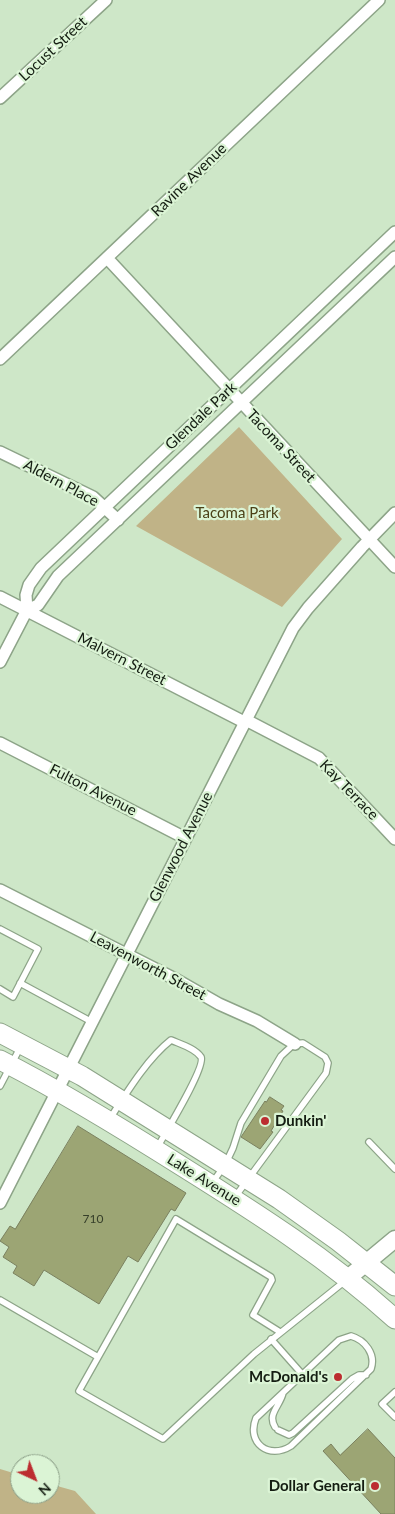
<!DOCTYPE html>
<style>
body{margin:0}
#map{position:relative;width:395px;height:1514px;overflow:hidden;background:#cee7c8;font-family:Lato,sans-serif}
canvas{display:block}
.north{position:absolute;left:10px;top:1454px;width:50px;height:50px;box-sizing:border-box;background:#dbf4d5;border:1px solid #8b9e87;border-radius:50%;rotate:137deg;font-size:14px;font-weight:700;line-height:20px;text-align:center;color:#141d12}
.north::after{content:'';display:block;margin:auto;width:18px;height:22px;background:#bc2d30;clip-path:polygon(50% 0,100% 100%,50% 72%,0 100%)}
</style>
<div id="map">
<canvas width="395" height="1514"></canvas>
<div class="north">N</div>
</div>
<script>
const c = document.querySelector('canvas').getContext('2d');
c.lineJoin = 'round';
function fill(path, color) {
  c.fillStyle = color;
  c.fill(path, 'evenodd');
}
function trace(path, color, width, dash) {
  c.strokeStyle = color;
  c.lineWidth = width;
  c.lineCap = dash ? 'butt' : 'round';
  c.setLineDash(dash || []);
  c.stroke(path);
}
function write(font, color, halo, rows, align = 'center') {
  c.font = font + ' Lato,sans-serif';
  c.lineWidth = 4.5;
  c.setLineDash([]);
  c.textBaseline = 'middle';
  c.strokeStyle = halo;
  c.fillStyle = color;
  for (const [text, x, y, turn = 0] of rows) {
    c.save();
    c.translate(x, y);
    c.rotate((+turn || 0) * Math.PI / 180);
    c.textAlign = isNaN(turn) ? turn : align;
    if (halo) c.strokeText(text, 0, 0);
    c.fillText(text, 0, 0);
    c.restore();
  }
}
const green = new Path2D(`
 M 239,427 L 342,539 L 282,607 L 136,526 Z
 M 0,1469 L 20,1475 L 20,1494 L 50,1494 L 50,1484 L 75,1491 L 96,1514 L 0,1514 Z`);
const building = new Path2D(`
 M 270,1097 L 284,1106 L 281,1110 L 283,1111 L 271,1131 L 273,1132 L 260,1149 L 241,1137 L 265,1101 L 266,1102 Z
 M 78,1126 L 186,1193 L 175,1211 L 171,1209 L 138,1262 L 128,1256 L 99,1304 L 44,1270 L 34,1286 L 13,1273 L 17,1266 L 3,1257 L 9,1247 L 0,1241 L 10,1226 L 15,1229 Z
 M 368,1429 L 395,1458 L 395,1514 L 381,1514 L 323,1451 L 331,1444 L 340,1455 Z`);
const service = new Path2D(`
 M 0,929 L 38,949 L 13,997 L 0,989
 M 20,983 L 92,1022
 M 0,1086 L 21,1046
 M 111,1117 C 127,1092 147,1059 171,1040 C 180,1044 195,1048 201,1057 C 206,1067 164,1135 157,1148
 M 369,1142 L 395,1169
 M 212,1183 L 225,1165 L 233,1148 L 241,1123 L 281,1056 L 294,1044 L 303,1043 L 325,1057 L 328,1063 L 326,1073 L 235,1197
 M 0,1300 L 98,1357
 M 280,1332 L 253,1315 L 272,1280 L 271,1277 L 176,1219 L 79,1391 L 163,1439 L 254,1354 L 345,1281
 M 351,1336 C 365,1340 376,1354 371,1369 L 291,1446 C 269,1460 246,1443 256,1418 L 339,1340 Z
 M 271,1339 L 302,1374
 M 395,1392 L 382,1404 L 395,1417
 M 275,1427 C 267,1414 280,1406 283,1393
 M 278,1430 L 289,1435 L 293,1433 L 352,1379 L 359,1375 L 366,1375`);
const minor = new Path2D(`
 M 0,98 L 106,0
 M 107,258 L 395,567
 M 0,359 L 379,0
 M 0,452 L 93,497 L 118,520
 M 0,597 L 244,722
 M 27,610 L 38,605 L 58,576 L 395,257
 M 0,662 L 27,610 L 26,595 L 29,585 L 41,568 L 395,232
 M 246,720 L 319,758 L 395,839
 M 0,743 L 185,838
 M 0,890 L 177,980 L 219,1004 L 257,1021 L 295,1044
 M 0,1203 L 293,628 L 308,608 L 362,547 L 395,513`);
const secondary = new Path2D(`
 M 348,1278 L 395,1239`);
const primary = new Path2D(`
 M 0,1033 L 82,1076 L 279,1199 L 338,1241 L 395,1286
 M 0,1060 C 63,1092 123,1129 183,1167 C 258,1214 329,1259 395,1319`);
const markers = [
 [265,1121,5,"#bc2d30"],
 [338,1377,5,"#bc2d30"],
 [375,1486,5,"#bc2d30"]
];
const numberNames = [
 ["710",93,1219]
];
const streetNames = [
 ["Locust Street",53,49,-43],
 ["Ravine Avenue",189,180,-44],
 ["Glendale Park",201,416,-43],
 ["Tacoma Street",281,446,47],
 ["Aldern Place",61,483,28],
 ["Malvern Street",122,659,27],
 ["Fulton Avenue",93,790,27],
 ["Kay Terrace",349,790,46],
 ["Glenwood Avenue",181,847,-63],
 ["Leavenworth Street",148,966,28],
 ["Lake Avenue",204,1180,32]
];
const parkNames = [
 ["Tacoma Park",237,513]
];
const poiNames = [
 ["Dunkin'",275,1121,"left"],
 ["McDonald's",328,1377],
 ["Dollar General",365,1486]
];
fill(green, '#c0b387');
fill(building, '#9ca574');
trace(building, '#7a805f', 1);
trace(service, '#8da488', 8);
trace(minor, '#8da488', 14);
trace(secondary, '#8da488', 19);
trace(primary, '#8da488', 21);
trace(service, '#fff', 5.5);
trace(minor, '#fff', 11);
trace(secondary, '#fff', 16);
trace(primary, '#fff', 19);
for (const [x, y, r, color] of markers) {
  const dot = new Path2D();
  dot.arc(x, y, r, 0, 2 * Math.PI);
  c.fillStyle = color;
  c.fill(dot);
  trace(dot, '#dbf4d5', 2);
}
write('12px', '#363f2a', null, numberNames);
write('15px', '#141d12', '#dbf4d5', streetNames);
write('15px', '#4b4017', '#dbf4d5', parkNames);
write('bold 15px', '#141d12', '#dbf4d5', poiNames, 'right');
</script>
